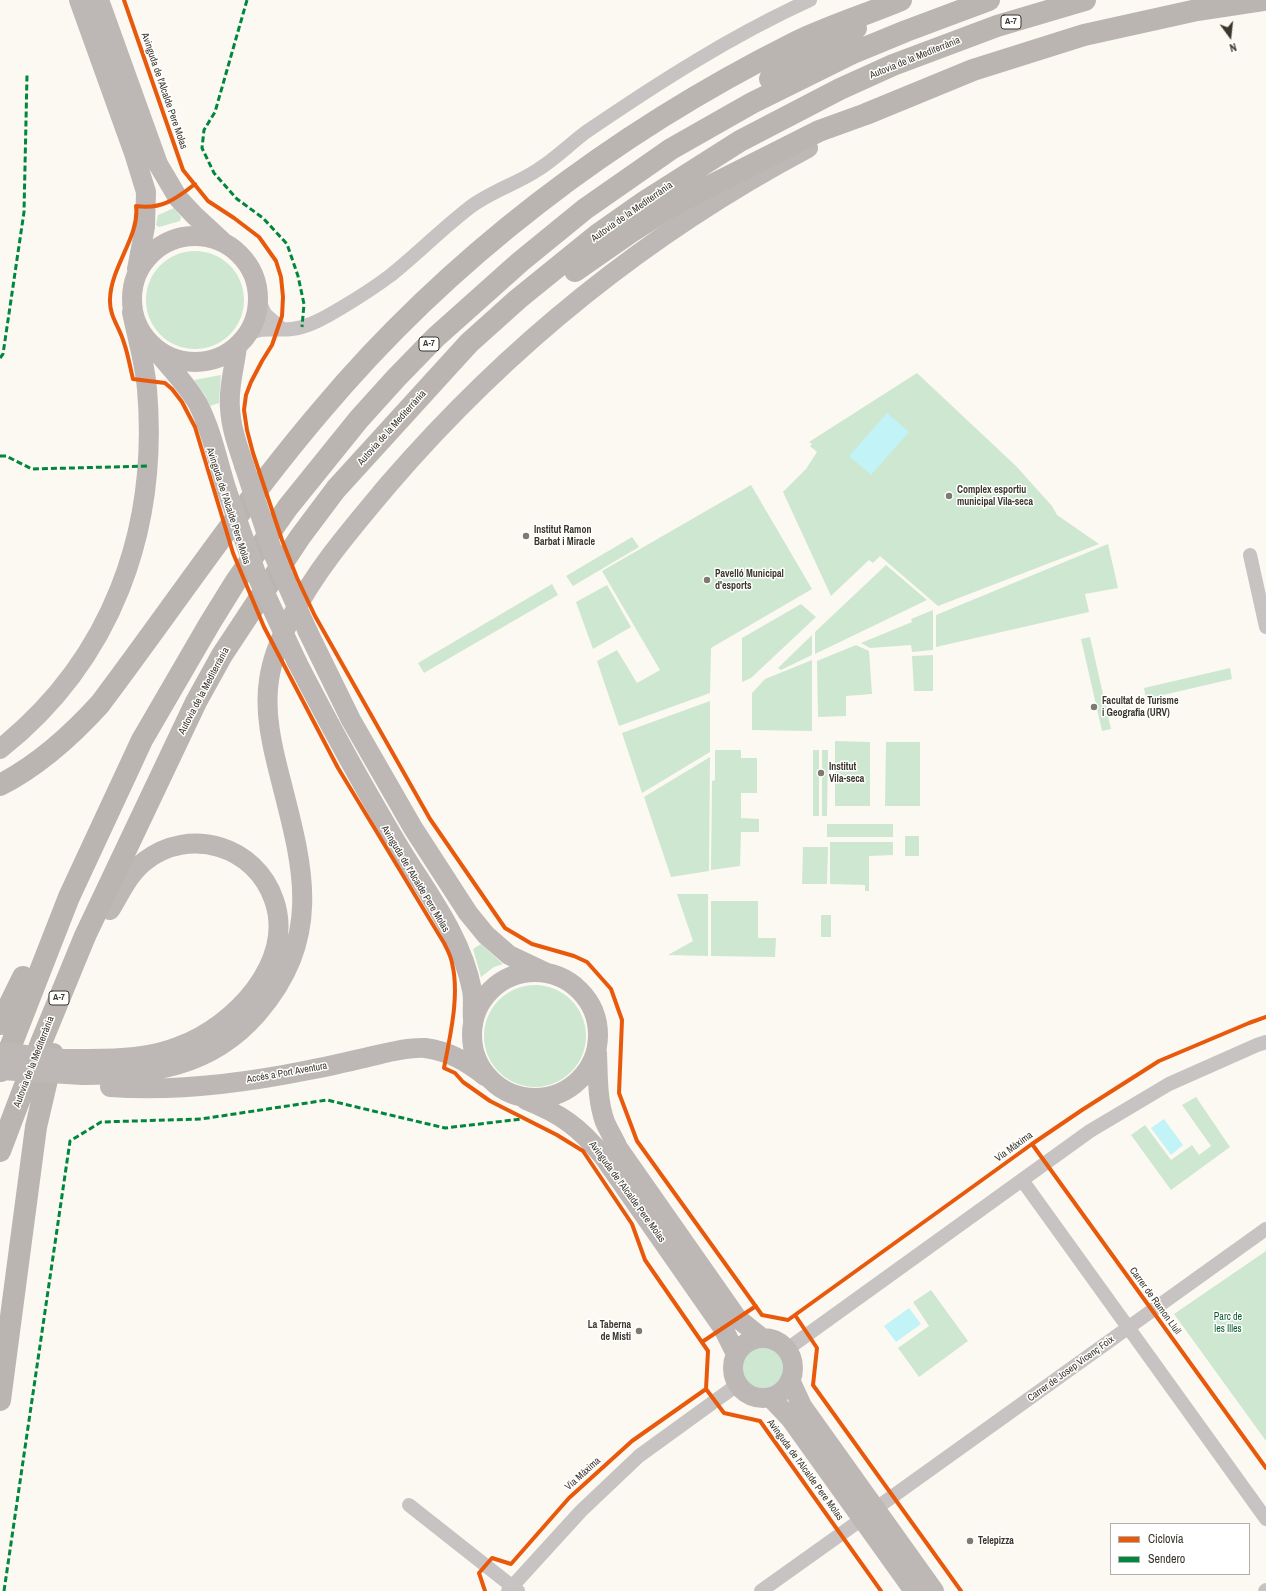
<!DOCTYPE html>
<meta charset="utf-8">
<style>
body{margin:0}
#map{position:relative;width:1266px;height:1591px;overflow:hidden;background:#fcf9f2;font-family:"Archivo Narrow",sans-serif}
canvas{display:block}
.legend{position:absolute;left:1110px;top:1523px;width:140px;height:52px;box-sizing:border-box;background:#fff;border:1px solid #b0afaa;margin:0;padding:5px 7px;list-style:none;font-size:12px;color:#3a362b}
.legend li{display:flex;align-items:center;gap:8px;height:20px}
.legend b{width:20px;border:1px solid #b0afaa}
.north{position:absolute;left:1210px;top:16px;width:40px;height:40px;-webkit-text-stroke:3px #fff;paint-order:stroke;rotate:165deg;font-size:11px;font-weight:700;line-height:16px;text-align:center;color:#3a362b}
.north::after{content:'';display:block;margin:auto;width:14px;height:18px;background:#3a362b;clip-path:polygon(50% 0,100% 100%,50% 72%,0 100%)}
</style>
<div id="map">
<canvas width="1266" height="1591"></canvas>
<ul class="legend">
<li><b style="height:5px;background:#e8590c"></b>Ciclovía</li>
<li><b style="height:5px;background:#00873e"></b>Sendero</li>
</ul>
<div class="north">N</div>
</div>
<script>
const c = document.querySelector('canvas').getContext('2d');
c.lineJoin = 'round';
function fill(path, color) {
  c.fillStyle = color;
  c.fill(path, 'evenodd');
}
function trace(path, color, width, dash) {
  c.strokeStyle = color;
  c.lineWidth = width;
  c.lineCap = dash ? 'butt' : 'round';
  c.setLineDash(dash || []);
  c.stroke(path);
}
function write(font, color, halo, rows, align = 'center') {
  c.font = font + ' "Archivo Narrow",sans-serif';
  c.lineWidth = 3;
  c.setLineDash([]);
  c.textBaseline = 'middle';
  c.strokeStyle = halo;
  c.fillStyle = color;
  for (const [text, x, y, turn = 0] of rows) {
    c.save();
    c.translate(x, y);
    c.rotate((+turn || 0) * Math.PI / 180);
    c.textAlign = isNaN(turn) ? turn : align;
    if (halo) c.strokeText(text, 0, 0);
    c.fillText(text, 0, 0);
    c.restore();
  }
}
const green = new Path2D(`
 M 174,208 L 181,217 L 180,221 L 159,227 L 156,225 L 158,215 Z
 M146 300a49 49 0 1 1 98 0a49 49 0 1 1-98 0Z
 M 917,373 L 1016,466 L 1052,506 L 1057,515 L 1099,544 L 938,606 L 880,556 L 873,563 L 869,560 L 831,596 L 783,492 L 806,469 L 817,452 L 810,446 L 812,444 L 809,442 Z
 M 221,375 L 219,403 L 210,406 L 205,395 L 194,380 Z
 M 751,485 L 812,589 L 711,648 L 710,693 L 619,726 L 597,661 L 617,650 L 637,683 L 660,670 L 602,571 Z
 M 632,537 L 639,547 L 573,586 L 566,576 Z
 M 1108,544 L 1118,588 L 1085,594 L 1089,612 L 936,647 L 936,615 Z
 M 886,565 L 927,600 L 815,654 L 815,632 Z
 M 552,584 L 558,595 L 424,673 L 418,663 Z
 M 607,585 L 631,627 L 593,649 L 576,602 Z
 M 801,604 L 816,617 L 751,678 L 742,682 L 742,638 Z
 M 933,610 L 933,650 L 912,652 L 911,645 L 870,648 L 861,643 L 912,622 L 911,619 Z
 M 812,635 L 812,655 L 781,670 L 778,668 Z
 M 1090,637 L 1111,729 L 1102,731 L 1081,639 Z
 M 856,645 L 869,651 L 872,694 L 846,696 L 846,716 L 818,717 L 817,661 Z
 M 933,655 L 933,691 L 914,691 L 912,656 Z
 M 812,660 L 812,731 L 752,730 L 752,693 L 765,679 Z
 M 1230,668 L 1232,679 L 1146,699 L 1144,688 Z
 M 710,701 L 710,752 L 642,793 L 622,733 Z
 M 835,741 L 870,742 L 870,806 L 835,806 Z
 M 886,742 L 920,742 L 920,806 L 885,806 Z
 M 715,750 L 741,750 L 741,758 L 757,758 L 757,793 L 741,793 L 741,818 L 759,819 L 759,832 L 741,832 L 740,866 L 711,870 L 712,781 L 715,780 Z
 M 813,750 L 819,750 L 819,816 L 813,816 Z
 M 822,750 L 828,750 L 827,816 L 822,816 Z
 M 710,757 L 709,871 L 671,877 L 644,797 Z
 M 827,824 L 893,824 L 893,837 L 827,837 Z
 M 905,836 L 919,836 L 919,856 L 905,856 Z
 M 830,842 L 893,842 L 893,855 L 869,856 L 869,891 L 865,891 L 865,885 L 830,884 Z
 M 803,847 L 828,847 L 827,884 L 802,884 Z
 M 677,894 L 708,894 L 708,956 L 668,955 L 693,941 Z
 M 711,901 L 758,901 L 758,938 L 776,938 L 775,957 L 711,956 Z
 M 821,915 L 831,915 L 831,937 L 821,937 Z
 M 481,944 L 503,964 L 494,967 L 481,977 L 473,949 Z
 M484 1036a51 51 0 1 1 102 0a51 51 0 1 1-102 0Z
 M 1196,1097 L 1230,1147 L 1171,1190 L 1131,1135 L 1145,1125 L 1171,1160 L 1192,1145 L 1199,1155 L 1211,1146 L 1182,1105 Z
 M 1266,1251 L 1266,1441 L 1174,1314 Z
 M 931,1290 L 968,1341 L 919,1377 L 898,1348 L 929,1326 L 913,1302 Z
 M741 1368a22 22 0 1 1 44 0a22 22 0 1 1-44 0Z`);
const water = new Path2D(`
 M 887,413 L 909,432 L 871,475 L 849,456 Z
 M 1164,1119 L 1183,1145 L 1171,1155 L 1151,1128 Z
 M 909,1308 L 921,1324 L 896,1342 L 884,1326 Z`);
const street = new Path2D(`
 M 258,298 L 265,314 L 282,329
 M 247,335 C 261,326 276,331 292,329 C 309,327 326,317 341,308 C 358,298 375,287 391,275 C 418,253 442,229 469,208 C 491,191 517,184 539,169 C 556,158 570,144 586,132 C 658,83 731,36 810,0
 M 1250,555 L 1266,627
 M 1022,1180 L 1266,1519
 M 786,1350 L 1090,1131 L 1169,1084 L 1257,1045 L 1266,1042
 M 409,1505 L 518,1591
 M 875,1509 L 1266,1229
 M 508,1591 L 581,1511 L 639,1456 L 737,1385
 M 761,1591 L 862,1519
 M 1265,1591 L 1266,1590`);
const secondary = new Path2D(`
 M 79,0 L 134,153 L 146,192 L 145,227 L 137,269
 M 99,0 L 158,164 L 178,198 L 194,215 L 222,241
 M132 299a63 63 0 1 1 126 0a63 63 0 1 1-126 0Z
 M 237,346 C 235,366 228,387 230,408 C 231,428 238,447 244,465
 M 159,354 C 172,370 188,386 198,404 C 212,431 218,463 227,491
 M 308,632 L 351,720 L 413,828 L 468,913 L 486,935 L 509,955 L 547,973
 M 297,662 C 328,722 360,781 395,840 C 423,888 461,933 472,990 C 474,999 472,1010 473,1020
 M 0,749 C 112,660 159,530 147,389 C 145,364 137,337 132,312
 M472 1035a63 63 0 1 1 126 0a63 63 0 1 1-126 0Z
 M 597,1053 C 598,1075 597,1100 605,1122 C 609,1131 614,1139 618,1148 L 737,1318 L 762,1338
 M 88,1059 C 119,1059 151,1058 180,1046 C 234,1026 296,962 274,900 C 256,846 190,826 145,861 C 129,873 120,894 110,910
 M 83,1075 C 150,1075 210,1068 257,1014 C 324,936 303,867 280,777 C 272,746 264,712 269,680 C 272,658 281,637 291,618 C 317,568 352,528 388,485 C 506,348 648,233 808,148
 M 110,1087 C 176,1092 245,1083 309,1070 C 332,1066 355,1060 377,1055 C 393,1051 410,1047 425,1048 C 449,1051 467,1062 485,1076
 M 526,1100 C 561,1114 579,1127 603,1156 L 723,1328 L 736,1354
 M733 1368a30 30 0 1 1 60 0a30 30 0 1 1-60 0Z
 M 790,1380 L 802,1406 L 934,1591
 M 770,1397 L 790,1418 L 914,1591`);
const highway = new Path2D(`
 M 770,79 L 856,28
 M 575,271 L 631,232 L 672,206 L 712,185 L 819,131 L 866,114 L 973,70 L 1084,35 L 1197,10 L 1263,0
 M 0,785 C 39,765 71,736 100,704 C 173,607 241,505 320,412 C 449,258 614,133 794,43 C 829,26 865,15 901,0
 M 0,1024 L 23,977
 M 1,1071 L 69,897 L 142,740 L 210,623 L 236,581 L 288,507 L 359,419 L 397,377 L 436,337 L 520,262 L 585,209 L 671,149 L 752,103 L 855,52 L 906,31 L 989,0
 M 0,1151 L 41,1043 L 85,936 L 196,702 L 222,655 L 300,537 L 336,489 L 469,343 L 518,299 L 597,235 L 644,202 L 740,141 L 840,89 L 893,65 L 997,26 L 1085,0
 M 0,1400 L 36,1127 L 53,1054`);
const secondaryBridge = new Path2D(`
 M 244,465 L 273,553 L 308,632
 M 227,491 L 257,576 L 297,662
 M 0,1052 L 60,1059 L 88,1059
 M 0,1070 L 83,1075`);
const quiet = new Path2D(`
 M 247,0 L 215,112 L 204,130 L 202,148 L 214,173 L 237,199 L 263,218 L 287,244 L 298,276 L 304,304 L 302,327
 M 0,358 L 3,354 L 24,212 L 27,75
 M 0,456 L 6,456 L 32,469 L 149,466
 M 4,1591 L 70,1141 L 101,1122 L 201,1119 L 327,1100 L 445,1128 L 522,1119`);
const cycleway = new Path2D(`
 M 124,0 L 183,170 L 208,201 L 234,218 L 259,237 L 276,261 L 281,277 L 283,297 L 282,316 L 272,345 L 262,361 L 251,382 L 246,395 L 244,410 L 247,430 L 253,453 L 282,540 L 297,578 L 315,616 L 430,819 L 505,928 L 532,944 L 574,956 L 587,962 L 611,989 L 622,1020 L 619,1093 L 637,1141 L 762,1315 L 788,1320 L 1032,1144 L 1082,1110 L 1159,1061 L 1249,1023 L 1266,1017
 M 195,184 C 176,199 161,210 136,206 C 140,236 111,266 110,299 C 109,316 120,328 124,343 C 128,354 130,367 133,379 L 165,383 L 172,389 L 182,402 L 195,427 L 233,553 L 264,627 L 338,768 L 444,943 C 447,949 451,956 452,963 C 460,995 450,1036 444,1068 L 455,1073 L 463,1082 L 490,1101 L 557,1135 L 583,1151 L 632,1224 L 645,1260 L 708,1351 L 706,1389 L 724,1413 L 760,1421 L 881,1591
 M 1032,1144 L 1266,1468
 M 795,1315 L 817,1348 L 813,1385 L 961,1591
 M 702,1342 L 756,1306
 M 485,1591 L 479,1573 L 492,1558 L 511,1564 L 569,1498 L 632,1441 L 706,1389`);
const markers = [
 [949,496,4,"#7e7a71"],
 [526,536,4,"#7e7a71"],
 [707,580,4,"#7e7a71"],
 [1094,707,4,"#7e7a71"],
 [821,773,4,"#7e7a71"],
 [639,1331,4,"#7e7a71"],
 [970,1541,4,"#7e7a71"]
];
const shields = [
 [1011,22,20],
 [429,344,20],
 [59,998,20]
];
const shieldNames = [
 ["A-7",1011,22],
 ["A-7",429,344],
 ["A-7",59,998]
];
const streetNames = [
 ["Autovia de la Mediterrània",915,58,-22],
 ["Avinguda de l'Alcalde Pere Molas",164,91,71],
 ["Autovia de la Mediterrània",632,212,-35],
 ["Autovia de la Mediterrània",392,428,-48],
 ["Avinguda de l'Alcalde Pere Molas",228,506,72],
 ["Autovia de la Mediterrània",204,691,-62],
 ["Avinguda de l'Alcalde Pere Molas",415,879,59],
 ["Autovia de la Mediterrània",34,1062,-69],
 ["Accés a Port Aventura",287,1073,-10],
 ["Via Màxima",1014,1147,-36],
 ["Avinguda de l'Alcalde Pere Molas",627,1192,54],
 ["Carrer de Ramon Llull",1155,1301,54],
 ["Carrer de Josep Vicenç Foix",1071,1369,-36],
 ["Avinguda de l'Alcalde Pere Molas",805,1470,54],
 ["Via Màxima",583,1474,-42]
];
const poiNames = [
 ["Complex esportiu",957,490],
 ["municipal Vila-seca",957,502],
 ["Institut Ramon",534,530],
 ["Barbat i Miracle",534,542],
 ["Pavelló Municipal",715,574],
 ["d'esports",715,586],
 ["Facultat de Turisme",1102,701],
 ["i Geografia (URV)",1102,713],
 ["Institut",829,767],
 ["Vila-seca",829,779],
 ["La Taberna",631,1325,"right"],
 ["de Misti",631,1337,"right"],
 ["Telepizza",978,1541]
];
const parkNames = [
 ["Parc de",1228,1317],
 ["les Illes",1228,1329]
];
fill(green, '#cee7d0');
fill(water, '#c1f3f7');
trace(street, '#c7c3c2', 14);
trace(secondary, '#bdb8b6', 20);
trace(highway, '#bbb5b2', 22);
trace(secondaryBridge, '#bdb8b6', 20);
trace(quiet, '#00873e', 3, [6, 3]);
trace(cycleway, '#e8590c', 4);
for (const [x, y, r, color] of markers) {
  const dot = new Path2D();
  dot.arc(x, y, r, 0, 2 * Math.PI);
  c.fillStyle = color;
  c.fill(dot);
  trace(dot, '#fff', 1.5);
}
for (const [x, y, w] of shields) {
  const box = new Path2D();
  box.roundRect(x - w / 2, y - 7, w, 14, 3);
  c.fillStyle = '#fff';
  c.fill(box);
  trace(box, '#3a362b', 1);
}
write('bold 9px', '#3a362b', null, shieldNames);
write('10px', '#3a362b', '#fff', streetNames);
write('bold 10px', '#3a362b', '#fff', poiNames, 'left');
write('10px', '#0a5a2e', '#fff', parkNames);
</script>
